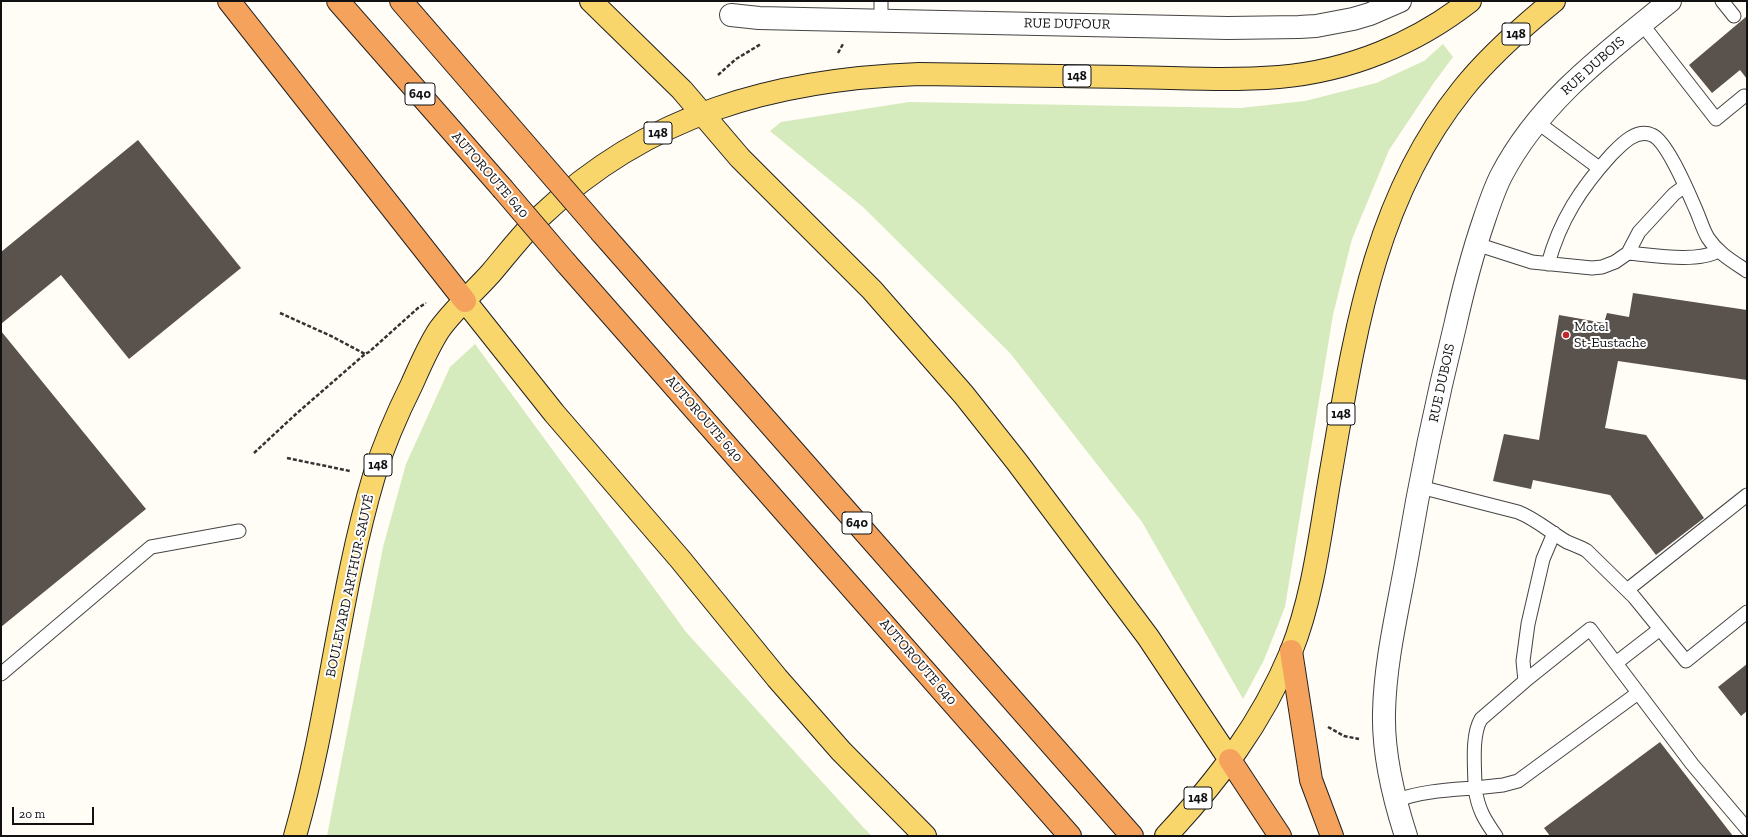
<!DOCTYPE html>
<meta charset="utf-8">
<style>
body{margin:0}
#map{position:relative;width:1748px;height:837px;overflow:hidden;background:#fffdf5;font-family:"Zilla Slab",serif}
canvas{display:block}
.frame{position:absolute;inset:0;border:2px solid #111;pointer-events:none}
.scale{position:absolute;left:12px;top:807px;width:82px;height:18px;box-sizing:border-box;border:2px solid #111;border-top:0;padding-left:5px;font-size:12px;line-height:14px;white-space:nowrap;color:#111;-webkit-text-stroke:3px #fff;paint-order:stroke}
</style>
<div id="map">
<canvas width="1748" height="837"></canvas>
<div class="frame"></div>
<div class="scale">20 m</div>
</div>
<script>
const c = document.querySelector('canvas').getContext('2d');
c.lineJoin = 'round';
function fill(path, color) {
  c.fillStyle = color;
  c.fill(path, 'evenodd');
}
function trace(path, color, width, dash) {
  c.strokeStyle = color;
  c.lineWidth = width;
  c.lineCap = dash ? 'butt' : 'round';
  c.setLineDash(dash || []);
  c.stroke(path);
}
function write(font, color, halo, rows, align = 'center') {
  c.font = font + ' "Zilla Slab",serif';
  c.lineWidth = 4;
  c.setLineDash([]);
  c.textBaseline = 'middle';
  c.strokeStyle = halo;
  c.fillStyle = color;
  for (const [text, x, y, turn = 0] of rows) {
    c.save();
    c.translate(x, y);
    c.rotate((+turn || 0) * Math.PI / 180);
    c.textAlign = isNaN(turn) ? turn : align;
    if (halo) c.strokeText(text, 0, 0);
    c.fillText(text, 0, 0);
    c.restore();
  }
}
const green = new Path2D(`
 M 1443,44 L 1453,57 L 1433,84 L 1389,150 L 1352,239 L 1333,315 L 1285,607 L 1264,660 L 1243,699 L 1142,522 L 1010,353 L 863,207 L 770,131 L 781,122 L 909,102 L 1240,108 L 1305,101 L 1376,83 L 1424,61 Z
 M 475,344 L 686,632 L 863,827 L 872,836 L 327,836 L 383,547 L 406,464 L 450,367 Z`);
const building = new Path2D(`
 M 1747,16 L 1747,79 L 1740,70 L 1712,93 L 1689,65 Z
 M 138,140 L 241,268 L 129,359 L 61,275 L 1,324 L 1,252 Z
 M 1633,293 L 1747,310 L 1747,380 L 1618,361 L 1605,428 L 1646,435 L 1704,518 L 1656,555 L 1610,495 L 1533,480 L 1531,489 L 1493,481 L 1504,434 L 1539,440 L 1559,315 L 1604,323 L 1607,313 L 1629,317 Z
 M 1,331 L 146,509 L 1,627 Z
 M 1747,664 L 1747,711 L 1741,716 L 1718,687 Z
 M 1660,742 L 1733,836 L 1550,836 L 1544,828 Z`);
const path = new Path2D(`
 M 838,53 L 843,44
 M 718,75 L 736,59 L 761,44
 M 280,313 L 331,336 L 365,354
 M 254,453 L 296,414 L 365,354 L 369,352 L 418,308 L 426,303
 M 287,458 L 350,471
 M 1328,727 L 1344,736 L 1359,739`);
const service = new Path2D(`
 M 1722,1 L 1734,16
 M 881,21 L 881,1
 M 1642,24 L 1716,119 L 1744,96
 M 1537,122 L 1599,168
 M 1476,244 L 1532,262 L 1592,268 L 1602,267 L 1615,262 L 1628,253 L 1639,232 L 1674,194 L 1685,186
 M 1628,253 C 1652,255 1697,263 1718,251
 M 1548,264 C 1560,220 1581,188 1611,155 C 1621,145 1636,128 1652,135 C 1667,141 1689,194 1696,210 C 1700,219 1703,230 1708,238 C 1718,253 1732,261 1747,271
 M 1420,487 L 1518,512 C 1536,519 1550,532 1567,542 C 1574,545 1581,547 1587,551 L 1634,597 L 1686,661 L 1747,612
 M 1627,590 L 1747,495
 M 1616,663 L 1660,629
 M 1,674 L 151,547 L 239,531
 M 1525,681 L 1590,629 L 1692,764 L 1747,829
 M 1395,801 C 1421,791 1448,790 1475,788 C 1475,768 1471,736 1481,719 L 1525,681 L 1523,661 L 1528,624 L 1543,559 L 1554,533
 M 1496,836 C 1484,819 1478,809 1475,788 L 1503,785 L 1518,781 L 1638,693`);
const minor = new Path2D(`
 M 731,15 L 759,18 L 848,20 L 1228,28 L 1299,27 L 1316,26 L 1353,19 L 1370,14 L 1400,1`);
const tertiary = new Path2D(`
 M 1406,836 C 1393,796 1383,755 1384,713 C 1385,661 1398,609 1407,558 C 1420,480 1436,403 1455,326 C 1463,290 1472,255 1484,220 C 1489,205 1494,190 1501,176 C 1540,101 1606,53 1670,1`);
const primary = new Path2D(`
 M 591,1 L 682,90 L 740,158 L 872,290 L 964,395 L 1017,462 L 1148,637 L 1230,760
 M 465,301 L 554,413 L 680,559 L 777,678 L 841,751 L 925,836
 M 295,836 C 329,718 339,594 374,476 C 384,444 397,414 412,384 C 420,366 428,347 439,330 C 454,309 474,292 491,273 C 508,253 523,233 542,215 C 648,114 776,79 919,74 C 989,75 1058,76 1128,77 C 1178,78 1229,81 1279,77 C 1349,71 1415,44 1470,1
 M 1166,836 C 1218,780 1261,724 1291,652 C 1313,597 1320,535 1330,477 C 1354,340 1372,202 1462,90 C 1488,57 1521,28 1554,1`);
const motorway = new Path2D(`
 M 229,1 L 465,301
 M 338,1 L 502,188
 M 401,1 L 537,158
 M 601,232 L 1132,836
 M 566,263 L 1070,836
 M 1291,651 L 1311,780 L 1332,836
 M 1230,760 L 1280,836`);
const motorwayBridge = new Path2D(`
 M 537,158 L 601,232
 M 502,188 L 566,263`);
const markers = [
 [1566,335,4,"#c4262e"]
];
const shields = [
 [1516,34,28],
 [1077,76,28],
 [420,94,30],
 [658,133,28],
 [1341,414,28],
 [378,465,28],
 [857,523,30],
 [1198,798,28]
];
const shieldNames = [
 ["148",1516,34],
 ["148",1077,76],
 ["640",420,94],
 ["148",658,133],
 ["148",1341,414],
 ["148",378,465],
 ["640",857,523],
 ["148",1198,798]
];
const streetNames = [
 ["RUE DUFOUR",1067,24,1],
 ["RUE DUBOIS",1593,66,-42],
 ["AUTOROUTE 640",490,175,49],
 ["RUE DUBOIS",1442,383,-78],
 ["AUTOROUTE 640",704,419,49],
 ["BOULEVARD ARTHUR-SAUVÉ",350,586,-78],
 ["AUTOROUTE 640",918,662,49]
];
const poiNames = [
 ["Motel",1574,327],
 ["St-Eustache",1574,343]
];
fill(green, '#d5ebbd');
fill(building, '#5a524d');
trace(service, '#444', 15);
trace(minor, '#444', 24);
trace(tertiary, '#444', 24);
trace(primary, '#222', 24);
trace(motorway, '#222', 24);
trace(path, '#333', 2.5, [4, 2]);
trace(service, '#fff', 13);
trace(minor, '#fff', 22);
trace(tertiary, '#fff', 22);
trace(primary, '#f9d66b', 22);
trace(motorway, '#f5a25d', 22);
trace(motorwayBridge, '#222', 24, []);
trace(motorwayBridge, '#f5a25d', 22);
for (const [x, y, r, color] of markers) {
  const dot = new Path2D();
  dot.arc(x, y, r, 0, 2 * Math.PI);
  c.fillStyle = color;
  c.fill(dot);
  trace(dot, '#fff', 1.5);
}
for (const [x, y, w] of shields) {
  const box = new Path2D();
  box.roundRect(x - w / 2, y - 11, w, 22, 3);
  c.fillStyle = '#fff';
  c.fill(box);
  trace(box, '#111', 1);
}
write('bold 13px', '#111', null, shieldNames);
write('14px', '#111', '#fff', streetNames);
write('14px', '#111', '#fff', poiNames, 'left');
</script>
